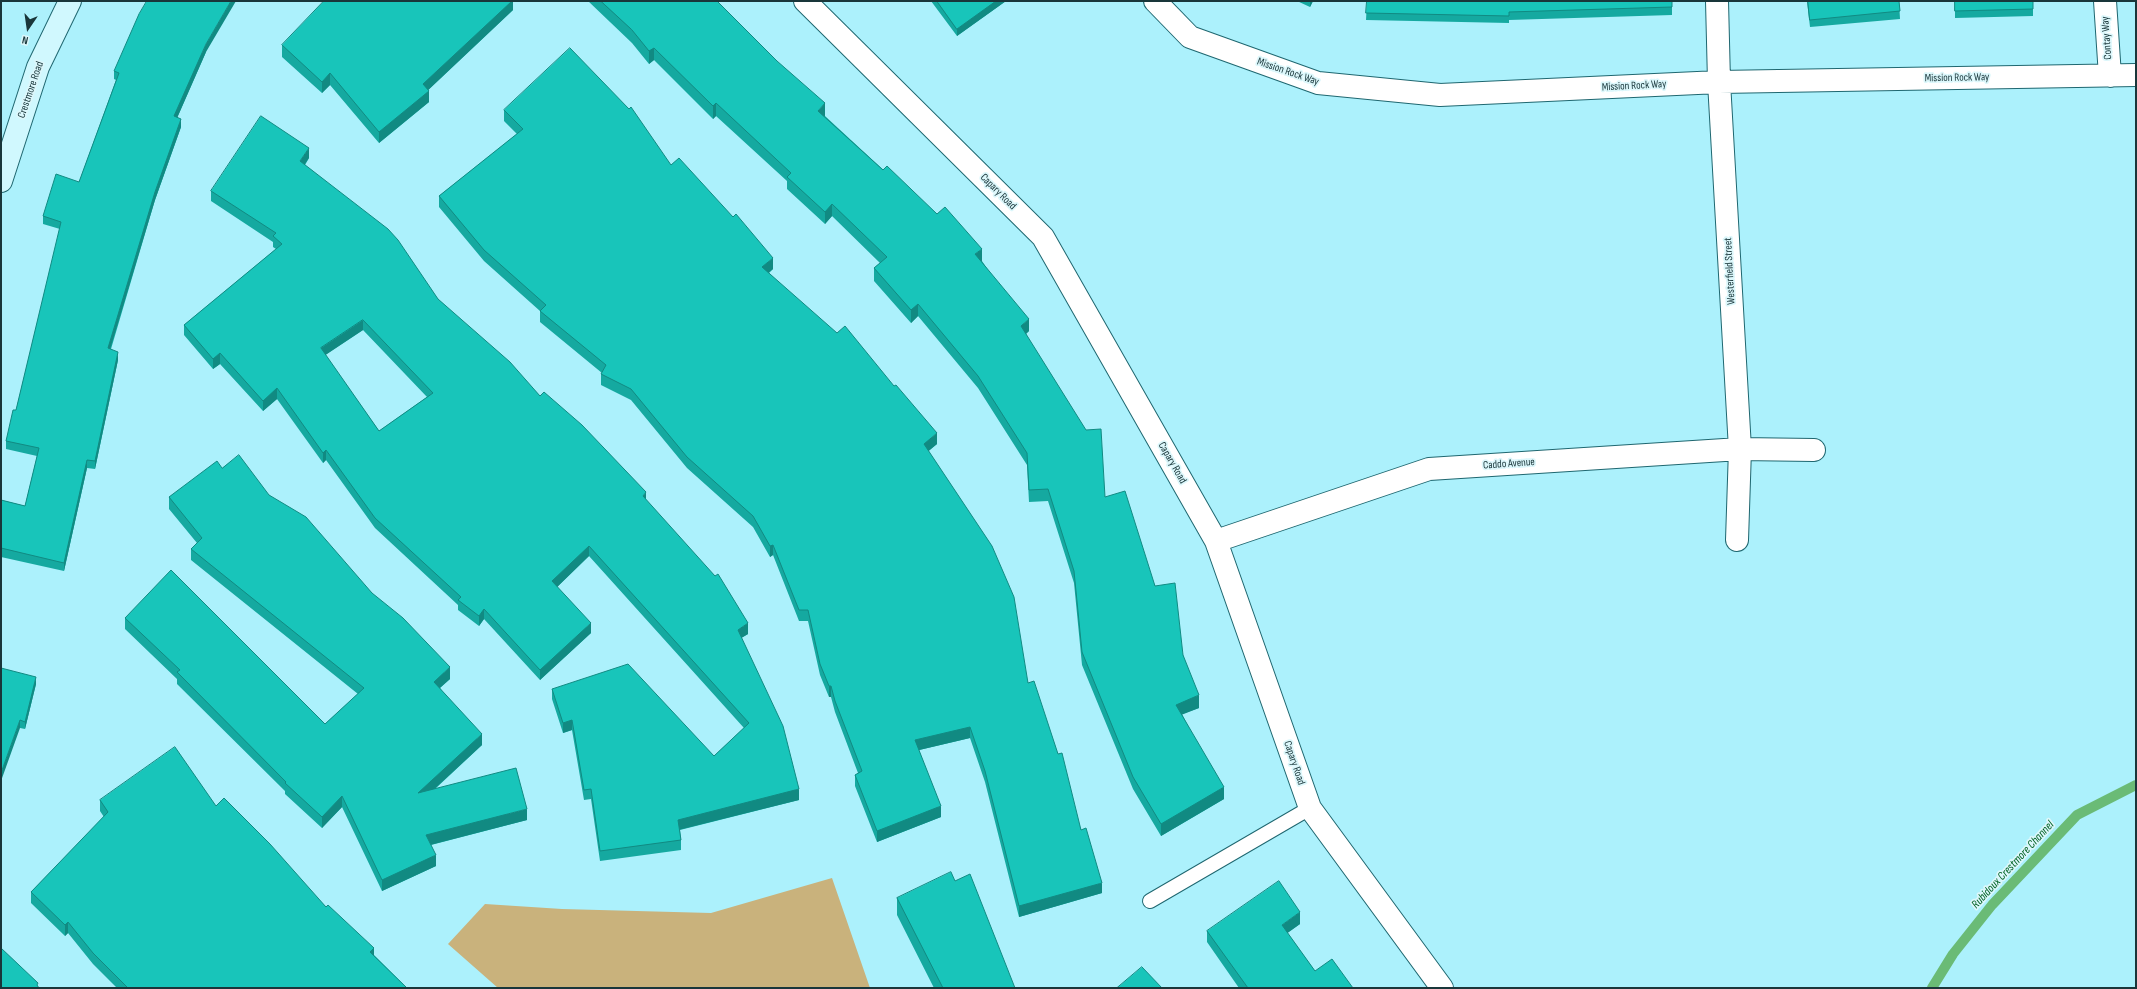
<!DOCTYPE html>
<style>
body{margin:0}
#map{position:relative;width:2137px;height:989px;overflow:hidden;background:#acf1fc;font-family:"Sofia Sans Condensed",sans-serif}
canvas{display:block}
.frame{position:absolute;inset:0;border:2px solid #19363a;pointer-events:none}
.north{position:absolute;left:8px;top:8px;width:40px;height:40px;-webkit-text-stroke:3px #dcf7fb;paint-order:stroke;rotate:193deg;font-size:11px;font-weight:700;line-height:16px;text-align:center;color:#19363a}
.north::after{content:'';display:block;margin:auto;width:14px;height:18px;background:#19363a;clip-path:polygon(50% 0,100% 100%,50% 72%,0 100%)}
</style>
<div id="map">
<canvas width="2137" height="989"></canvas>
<div class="frame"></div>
<div class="north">N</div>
</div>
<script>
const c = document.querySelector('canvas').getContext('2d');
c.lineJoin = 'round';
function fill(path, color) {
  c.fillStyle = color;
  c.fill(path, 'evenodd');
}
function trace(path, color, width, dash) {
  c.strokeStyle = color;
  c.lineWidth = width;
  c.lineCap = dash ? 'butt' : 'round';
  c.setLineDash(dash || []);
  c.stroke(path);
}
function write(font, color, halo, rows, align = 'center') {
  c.font = font + ' "Sofia Sans Condensed",sans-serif';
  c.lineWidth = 3.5;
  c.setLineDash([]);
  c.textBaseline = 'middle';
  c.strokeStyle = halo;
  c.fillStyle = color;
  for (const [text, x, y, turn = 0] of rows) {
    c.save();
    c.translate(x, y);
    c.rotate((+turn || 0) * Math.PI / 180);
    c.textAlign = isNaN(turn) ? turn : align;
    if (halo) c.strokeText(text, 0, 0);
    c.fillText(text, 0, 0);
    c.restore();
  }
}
const green = new Path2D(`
 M 832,878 L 870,988 L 498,988 L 448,944 L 485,904 L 562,909 L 711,913 Z`);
const stream = new Path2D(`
 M 1932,988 L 1953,954 L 1992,905 L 2077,815 L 2136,785`);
const lane = new Path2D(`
 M 1150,901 L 1310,808`);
const street = new Path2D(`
 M 805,1 L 1043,237 L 1216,541 L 1310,808 L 1442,988
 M 1155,1 L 1190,37 L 1318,83 L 1440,95 L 1719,82 L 2136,75
 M 1717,1 L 1719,82 L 1740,449 L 1737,540
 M 2105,1 L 2110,76
 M 1216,541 L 1429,469 L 1740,449 L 1814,450`);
const secondary = new Path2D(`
 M 1,181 L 38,67 L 70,1`);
const wall = new Path2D(`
 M 513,1 L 513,10 L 428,90 L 429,102 L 379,143 L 330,85 L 322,93 L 282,57 L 282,45 Z
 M 588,1 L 719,1 L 719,3 L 825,116 L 982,261 L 1029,331 L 1026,334 L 1105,497 L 1155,586 L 1183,655 L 1199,708 L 1182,714 L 1224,799 L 1161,836 L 1133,789 L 1082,665 L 1074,583 L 1048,501 L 1029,502 L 1027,465 L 978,388 L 918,316 L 911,323 L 874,281 L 874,268 L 880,263 L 832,216 L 825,224 L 787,189 L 787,181 L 716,116 L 713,119 L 654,60 L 649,64 L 632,43 Z
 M 931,1 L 1006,1 L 957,36 Z
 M 1297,1 L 1313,1 L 1310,7 Z
 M 1367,1 L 1672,7 L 1672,15 L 1509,20 L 1509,23 L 1366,20 Z
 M 1807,1 L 1899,1 L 1900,19 L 1810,27 Z
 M 1955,1 L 2033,1 L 2033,16 L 1955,18 Z
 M 206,52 L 177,118 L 181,127 L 155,200 L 111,349 L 118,360 L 95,469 L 87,468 L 64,571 L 1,557 L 1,500 L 25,506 L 37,456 L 6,449 L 6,441 L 16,410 L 60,229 L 43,224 L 43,216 L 79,182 L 116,80 L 114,79 L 114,71 Z
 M 504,110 L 671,165 L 773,269 L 769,273 L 937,444 L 928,451 L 1028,683 L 1081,830 L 1102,893 L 1019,917 L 985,782 L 970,738 L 919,750 L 941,817 L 877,842 L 855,786 L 855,775 L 858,773 L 835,712 L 831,697 L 829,697 L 820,675 L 808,621 L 799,621 L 773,555 L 770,557 L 753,527 L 687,468 L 631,400 L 601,385 L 601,374 L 602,373 L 540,322 L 540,311 L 484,261 L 439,207 L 439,196 L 517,134 L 504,121 Z
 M 309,158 L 305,165 L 438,299 L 540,396 L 646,500 L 748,634 L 741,638 L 799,800 L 680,830 L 681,840 L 681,850 L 600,861 L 591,799 L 584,800 L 572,730 L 563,733 L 552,699 L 552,689 L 714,756 L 744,728 L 589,556 L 557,587 L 591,633 L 540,680 L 484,619 L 479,626 L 458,610 L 458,605 L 375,528 L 326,460 L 323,463 L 277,399 L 263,411 L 220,364 L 213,369 L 184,335 L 184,325 L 276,249 L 273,247 L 273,242 L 211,201 L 211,191 ZM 363,330 L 427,397 L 379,431 L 325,355 Z
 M 222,468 L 269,495 L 372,593 L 450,679 L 440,688 L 482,745 L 435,789 L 527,820 L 431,845 L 436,866 L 382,891 L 342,807 L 322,828 L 285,794 L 285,791 L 177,684 L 177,679 L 125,629 L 125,618 L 325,724 L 358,694 L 191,560 L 191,549 L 197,543 L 169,509 L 169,497 Z
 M 1,668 L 36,684 L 25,729 L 20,728 Z
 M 100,800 L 216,806 L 326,907 L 407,988 L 117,988 L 93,964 L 68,933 L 65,936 L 31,903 L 31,892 L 104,817 L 100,811 Z
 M 955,881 L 1015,988 L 934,988 L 897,915 L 897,898 Z
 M 1300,924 L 1287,933 L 1315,971 L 1353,988 L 1239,988 L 1207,942 L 1207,931 Z`);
const shadedWall = new Path2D(`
 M 231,1 L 236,1 L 206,52 L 174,125 L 174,116 L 206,44 Z
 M 512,1 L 513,1 L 513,10 L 423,95 L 423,84 Z
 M 996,1 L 1006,1 L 957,36 L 957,29 Z
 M 1310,1 L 1313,1 L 1310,7 Z
 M 654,48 L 654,60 L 649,64 L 649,51 Z
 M 330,73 L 330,85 L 322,93 L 322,82 Z
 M 429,91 L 429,102 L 379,143 L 379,132 Z
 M 716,103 L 716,116 L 713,119 L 713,106 Z
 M 825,103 L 825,116 L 818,123 L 818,111 Z
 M 181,119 L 181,127 L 155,200 L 108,356 L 108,348 L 155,192 Z
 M 309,148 L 309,158 L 300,171 L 300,161 Z
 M 832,204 L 832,216 L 825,224 L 825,212 Z
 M 982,249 L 982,261 L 975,267 L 975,254 Z
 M 773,258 L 773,269 L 762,278 L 762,267 Z
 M 918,304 L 918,316 L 911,323 L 911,310 Z
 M 1029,319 L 1029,331 L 1021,338 L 1021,326 Z
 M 363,320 L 363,330 L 321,358 L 321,348 Z
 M 118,352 L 118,360 L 95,469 L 95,461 Z
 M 220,353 L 220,364 L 213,369 L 213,359 Z
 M 277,388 L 277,399 L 263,411 L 263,401 Z
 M 937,433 L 937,444 L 924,455 L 924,444 Z
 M 326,450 L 326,460 L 323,463 L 323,453 Z
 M 87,460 L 87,468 L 64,571 L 64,563 Z
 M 646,492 L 646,502 L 643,496 Z
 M 773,545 L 773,555 L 770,557 L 770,546 Z
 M 589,546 L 589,556 L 552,592 L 552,581 Z
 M 484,609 L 484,619 L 479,626 L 479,616 Z
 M 591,623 L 591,633 L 540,680 L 540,670 Z
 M 748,623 L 748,634 L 738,640 L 738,630 Z
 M 450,667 L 450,679 L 434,693 L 434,682 Z
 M 36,677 L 36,684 L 25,729 L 25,722 Z
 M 829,686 L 831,686 L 831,697 L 829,697 Z
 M 1199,695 L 1199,708 L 1176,717 L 1176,705 Z
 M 20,720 L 20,728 L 1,781 L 1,773 Z
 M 572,720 L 572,730 L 563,733 L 563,723 Z
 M 970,727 L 970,738 L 915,751 L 915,740 Z
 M 482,734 L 482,745 L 418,804 L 418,793 Z
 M 1224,787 L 1224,799 L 1161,836 L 1161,824 Z
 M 799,789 L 799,800 L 678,830 L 678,820 Z
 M 342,796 L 342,807 L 322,828 L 322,817 Z
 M 941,806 L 941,817 L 877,842 L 877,831 Z
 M 527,809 L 527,820 L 426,846 L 426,835 Z
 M 436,855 L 436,866 L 382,891 L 382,880 Z
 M 1102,883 L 1102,893 L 1019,917 L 1019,906 Z
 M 1300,912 L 1300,924 L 1282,937 L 1282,925 Z
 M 68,922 L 68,933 L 65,936 L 65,925 Z
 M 374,948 L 374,959 L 370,952 Z`);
const building = new Path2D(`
 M 147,1 L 231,1 L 206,44 L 174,116 L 181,119 L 155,192 L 108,348 L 118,352 L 95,461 L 87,460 L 64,563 L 1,548 L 1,500 L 25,506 L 39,448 L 6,441 L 13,410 L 16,410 L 61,222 L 43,216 L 56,174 L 79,182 L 119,73 L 114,71 L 139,14 Z
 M 324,1 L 512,1 L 423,84 L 429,91 L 379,132 L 330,73 L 322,82 L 282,45 Z
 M 601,1 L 717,1 L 777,61 L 825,103 L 818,111 L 883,170 L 887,166 L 937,214 L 945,207 L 982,249 L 975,254 L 1029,319 L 1021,326 L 1086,430 L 1101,429 L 1105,497 L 1125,491 L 1155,586 L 1175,583 L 1183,655 L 1199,695 L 1176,705 L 1224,787 L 1161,824 L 1133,777 L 1082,652 L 1074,571 L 1048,489 L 1029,490 L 1027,453 L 978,376 L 918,304 L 911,310 L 874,268 L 887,257 L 832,204 L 825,212 L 787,177 L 791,173 L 716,103 L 713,106 L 654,48 L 649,51 L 632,30 Z
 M 937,1 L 996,1 L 957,29 Z
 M 1367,1 L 1672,1 L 1672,7 L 1509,12 L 1509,16 L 1366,13 Z
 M 1808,1 L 1899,1 L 1900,11 L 1810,20 Z
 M 1955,1 L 2033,1 L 2033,9 L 1955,11 Z
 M 570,48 L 629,109 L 631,107 L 671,165 L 679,158 L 733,217 L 736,214 L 773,258 L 762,267 L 837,333 L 845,326 L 894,386 L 896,385 L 937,433 L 924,444 L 992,546 L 1014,597 L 1028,683 L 1034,681 L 1058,754 L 1062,753 L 1081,830 L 1086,828 L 1102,883 L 1019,906 L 985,771 L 970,727 L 915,740 L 941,806 L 877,831 L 855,775 L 862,771 L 835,701 L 831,686 L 829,686 L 820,664 L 808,610 L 799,610 L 773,545 L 770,546 L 753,516 L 687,457 L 631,389 L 601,374 L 606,365 L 540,311 L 546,305 L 484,250 L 439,196 L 523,129 L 504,110 Z
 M 261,116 L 309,148 L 300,161 L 388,229 L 398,240 L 438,299 L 510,362 L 540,396 L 544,392 L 582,425 L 646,492 L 643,496 L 715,576 L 718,574 L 748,623 L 738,630 L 783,726 L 799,789 L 678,820 L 681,840 L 600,851 L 591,789 L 584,790 L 572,720 L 563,723 L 552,689 L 628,664 L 714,756 L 749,723 L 589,546 L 552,581 L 591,623 L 540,670 L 484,609 L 479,616 L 458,600 L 461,597 L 375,518 L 326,450 L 323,453 L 277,388 L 263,401 L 220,353 L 213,359 L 184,325 L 282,244 L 273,236 L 276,233 L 211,191 ZM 363,320 L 433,393 L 379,431 L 321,348 Z
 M 239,455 L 269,495 L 306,517 L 372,593 L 403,618 L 450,667 L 434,682 L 482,734 L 418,793 L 516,768 L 527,809 L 426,835 L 436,855 L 382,880 L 342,796 L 322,817 L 285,783 L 286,782 L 177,672 L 180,670 L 125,618 L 171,570 L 325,724 L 364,688 L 191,549 L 202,538 L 169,497 L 217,461 L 222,468 Z
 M 1,668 L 36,677 L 25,722 L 20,720 L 1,773 Z
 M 175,747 L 216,806 L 224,798 L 270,844 L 326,907 L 328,905 L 374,948 L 370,952 L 407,988 L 128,988 L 93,953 L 68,922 L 65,925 L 31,892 L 108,812 L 100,800 Z
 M 951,872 L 955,881 L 970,874 L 1015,988 L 943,988 L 897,898 Z
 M 1279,881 L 1300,912 L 1282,925 L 1315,971 L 1332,959 L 1353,988 L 1248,988 L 1207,931 Z
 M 1,948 L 38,983 L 37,985 L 39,988 L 1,988 Z
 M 1142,967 L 1162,988 L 1117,988 Z`);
const streetNames = [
 ["Contay Way",2107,38,-94],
 ["Mission Rock Way",1288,72,19],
 ["Mission Rock Way",1957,78,-1],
 ["Mission Rock Way",1634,86,-3],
 ["Crestmore Road",31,90,-71],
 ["Capary Road",998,192,45],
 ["Westerfield Street",1730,271,-93],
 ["Capary Road",1172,463,60],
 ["Caddo Avenue",1509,464,-4],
 ["Capary Road",1294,763,71]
];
const waterNames = [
 ["Rubidoux Crestmore Channel",2013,865,-47]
];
fill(green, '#c9b27c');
trace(stream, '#6abb76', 10);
trace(lane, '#1f6770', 16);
trace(street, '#1f6770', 24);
trace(secondary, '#1f6770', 24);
trace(lane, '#fff', 14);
trace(street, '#fff', 22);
trace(secondary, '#d0f8fe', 22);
fill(wall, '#15a9a0');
fill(shadedWall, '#118a82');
fill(building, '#18c5ba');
trace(building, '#118a82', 1);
write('11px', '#19363a', '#dcf7fb', streetNames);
write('italic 12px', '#026223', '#dcf7fb', waterNames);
</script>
